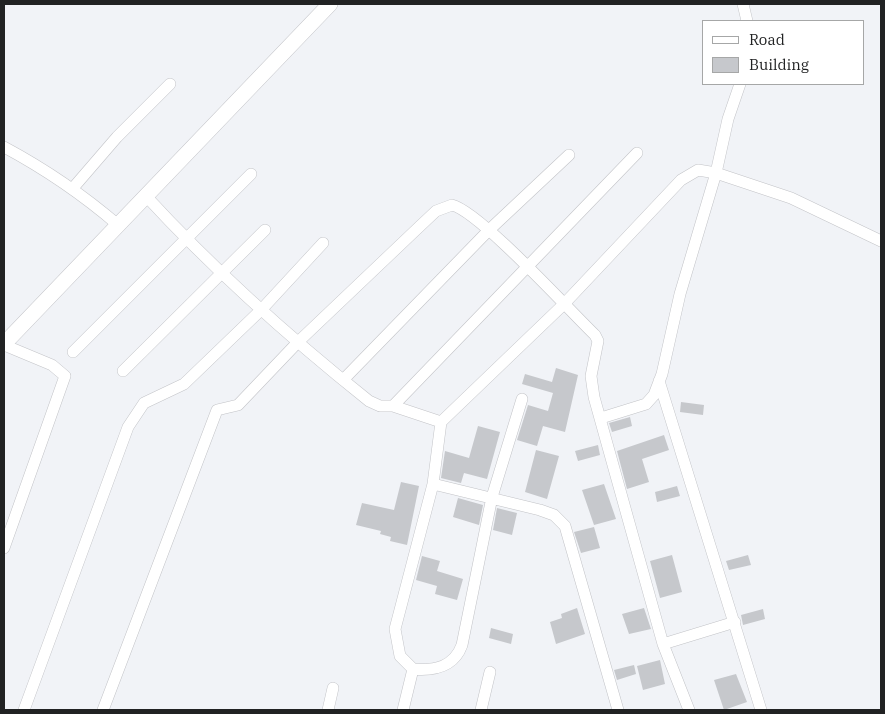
<!DOCTYPE html>
<style>
body{margin:0}
#map{position:relative;width:885px;height:714px;overflow:hidden;background:#f1f3f7;font-family:"IBM Plex Serif",serif}
canvas{display:block}
.frame{position:absolute;inset:0;border:5px solid #212223;pointer-events:none}
.legend{position:absolute;left:702px;top:20px;width:162px;height:65px;box-sizing:border-box;background:#fff;border:1px solid #a6a7a7;margin:0;padding:6px 9px;list-style:none;font-size:15px;color:#212223}
.legend li{display:flex;align-items:center;gap:10px;height:25px}
.legend b{width:25px;border:1px solid #a6a7a7}
</style>
<div id="map">
<canvas width="885" height="714"></canvas>
<div class="frame"></div>
<ul class="legend">
<li><b style="height:6px;background:#fff"></b>Road</li>
<li><b style="height:14px;background:#c6c8cc"></b>Building</li>
</ul>
</div>
<script>
const c = document.querySelector('canvas').getContext('2d');
c.lineJoin = 'round';
function fill(path, color) {
  c.fillStyle = color;
  c.fill(path, 'evenodd');
}
function trace(path, color, width, dash) {
  c.strokeStyle = color;
  c.lineWidth = width;
  c.lineCap = dash ? 'butt' : 'round';
  c.setLineDash(dash || []);
  c.stroke(path);
}
const building = new Path2D(`
 M 556,368 L 578,375 L 565,432 L 543,426 L 537,446 L 517,440 L 528,405 L 548,411 L 553,393 L 522,384 L 525,374 L 552,382 Z
 M 681,402 L 704,405 L 703,415 L 680,412 Z
 M 630,417 L 632,426 L 612,432 L 609,423 Z
 M 478,426 L 500,432 L 487,479 L 464,473 L 461,483 L 441,478 L 445,451 L 469,458 Z
 M 664,435 L 669,450 L 642,459 L 649,482 L 627,489 L 617,451 Z
 M 598,445 L 600,455 L 578,461 L 575,451 Z
 M 536,450 L 559,456 L 547,499 L 525,492 Z
 M 401,482 L 419,486 L 407,545 L 390,541 L 391,537 L 380,534 L 381,531 L 356,525 L 362,503 L 394,510 Z
 M 604,484 L 616,519 L 594,525 L 582,490 Z
 M 677,486 L 680,496 L 657,502 L 655,492 Z
 M 458,498 L 483,505 L 479,525 L 453,517 Z
 M 497,508 L 517,513 L 512,535 L 493,530 Z
 M 594,527 L 600,548 L 581,553 L 574,532 Z
 M 672,555 L 682,592 L 660,598 L 650,561 Z
 M 748,555 L 751,565 L 729,570 L 726,561 Z
 M 422,556 L 440,561 L 437,571 L 463,579 L 457,600 L 435,594 L 437,586 L 416,580 Z
 M 577,608 L 585,634 L 556,644 L 550,622 L 562,618 L 561,614 Z
 M 644,608 L 651,629 L 629,634 L 622,614 Z
 M 763,609 L 765,619 L 743,625 L 741,615 Z
 M 491,628 L 513,634 L 511,644 L 489,638 Z
 M 660,660 L 665,684 L 643,690 L 637,666 Z
 M 634,665 L 636,674 L 617,680 L 614,670 Z
 M 736,674 L 747,702 L 724,710 L 714,680 Z`);
const minor = new Path2D(`
 M 743,4 L 747,21
 M 4,147 C 45,169 82,194 118,225
 M 73,188 L 117,137 L 170,84
 M 145,195 C 214,270 290,338 369,401 L 380,406 L 393,406 L 441,422 L 433,484 L 395,629 L 400,656 L 413,669 C 435,671 454,667 462,645 L 492,497 L 522,399
 M 4,345 L 52,365 L 65,376 L 4,548
 M 73,352 L 251,174
 M 123,371 L 265,230
 M 343,380 L 488,231 L 569,155
 M 659,381 L 761,710
 M 393,406 L 637,153
 M 601,418 L 646,404 L 654,395 L 662,374 L 680,294 L 716,173 L 728,119 L 740,84
 M 441,422 L 564,304 L 681,180 L 698,170 L 716,173 L 791,198 L 881,241
 M 433,484 L 540,510 L 554,515 L 565,526 L 618,710
 M 663,644 L 735,622
 M 24,710 L 128,427 L 144,403 L 184,384 L 262,309 L 323,243
 M 103,710 L 217,410 L 238,405 L 298,342 L 419,227 L 436,211 L 452,205 C 480,212 569,310 595,335 L 598,341 L 591,376 L 594,397 L 663,644 L 689,710
 M 328,710 L 333,688
 M 403,710 L 413,669
 M 481,710 L 490,672`);
const tertiary = new Path2D(`
 M 4,344 L 330,4`);
fill(building, '#c6c8cc');
trace(minor, '#c2c3c7', 12);
trace(tertiary, '#c2c3c7', 16);
trace(minor, '#fff', 11);
trace(tertiary, '#fff', 15);
</script>
